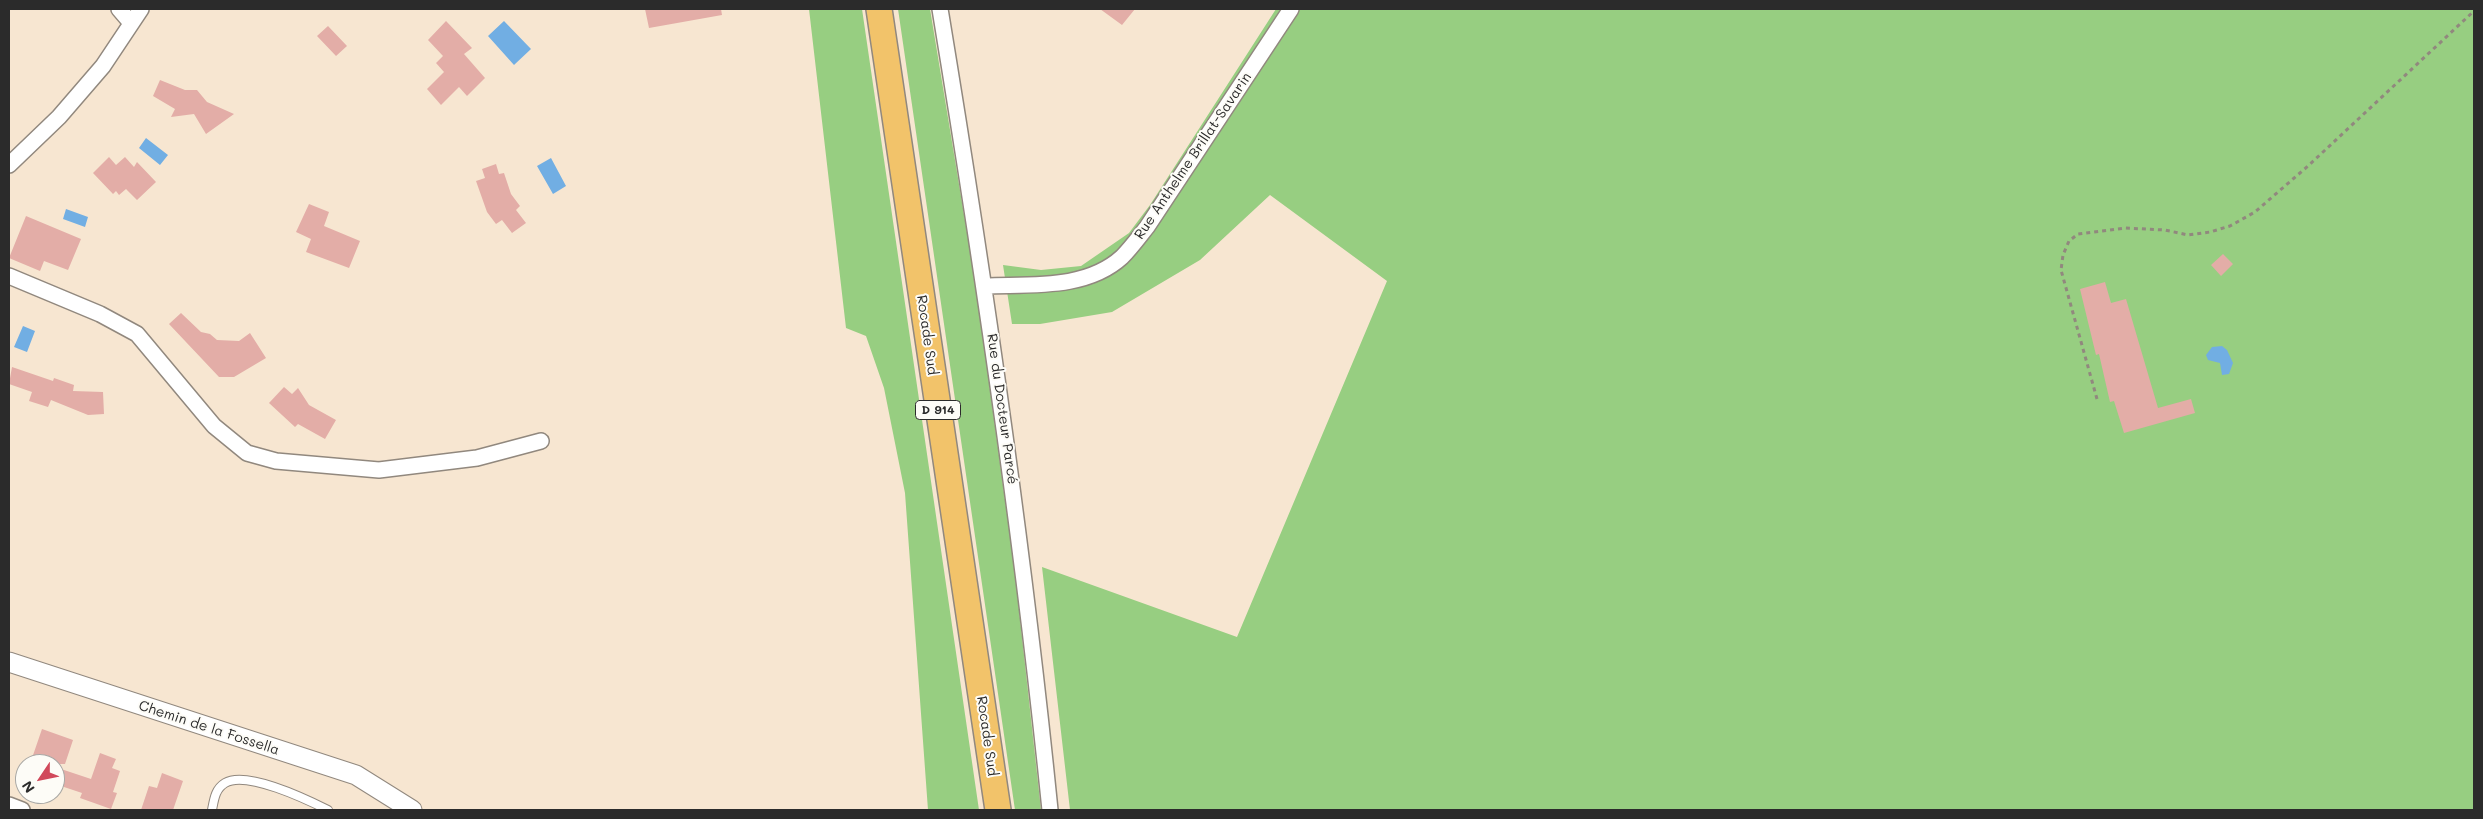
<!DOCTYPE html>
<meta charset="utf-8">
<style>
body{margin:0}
#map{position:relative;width:2483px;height:819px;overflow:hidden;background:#f7e6d1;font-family:Mali,sans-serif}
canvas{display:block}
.frame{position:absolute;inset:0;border:10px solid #2b2b2b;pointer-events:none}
.north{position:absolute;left:15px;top:754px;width:50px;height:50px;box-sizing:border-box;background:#fdfcf7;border:1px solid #a9a8a5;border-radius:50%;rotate:236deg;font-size:14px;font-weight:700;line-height:20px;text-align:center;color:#2b2b2b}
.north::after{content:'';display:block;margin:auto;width:18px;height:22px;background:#d1495b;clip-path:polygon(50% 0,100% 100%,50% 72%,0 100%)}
</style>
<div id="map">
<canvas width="2483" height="819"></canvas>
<div class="frame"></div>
<div class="north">N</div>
</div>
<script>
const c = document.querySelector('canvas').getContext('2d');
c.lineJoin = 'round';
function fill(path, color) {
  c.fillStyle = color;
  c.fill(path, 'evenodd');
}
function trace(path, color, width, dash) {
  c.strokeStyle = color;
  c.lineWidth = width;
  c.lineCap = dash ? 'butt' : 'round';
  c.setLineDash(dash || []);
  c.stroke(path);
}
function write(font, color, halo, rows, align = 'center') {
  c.font = font + ' Mali,sans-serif';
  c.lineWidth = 4;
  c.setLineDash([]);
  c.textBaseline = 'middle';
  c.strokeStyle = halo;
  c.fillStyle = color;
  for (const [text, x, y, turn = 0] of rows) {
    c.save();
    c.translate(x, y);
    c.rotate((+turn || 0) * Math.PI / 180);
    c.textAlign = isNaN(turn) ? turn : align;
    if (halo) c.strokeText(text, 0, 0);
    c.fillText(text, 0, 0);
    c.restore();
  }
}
const green = new Path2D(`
 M 809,9 L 862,9 L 979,810 L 928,810 L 905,493 L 884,388 L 866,336 L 846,328 Z
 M 898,9 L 930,9 L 976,287 L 1015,573 L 1041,810 L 1015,810 Z
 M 1276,9 L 2474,9 L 2474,810 L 1070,810 L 1042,567 L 1237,637 L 1387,281 L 1270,195 L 1200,260 L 1112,312 L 1040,324 L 1012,324 L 1003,265 L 1041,270 L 1081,266 L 1129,233 L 1150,205 Z`);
const water = new Path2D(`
 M 504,21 L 531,49 L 514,65 L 488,36 Z
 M 146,138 L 168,155 L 160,165 L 139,148 Z
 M 551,158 L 566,186 L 553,194 L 537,166 Z
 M 66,209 L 88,217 L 85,227 L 63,219 Z
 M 23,326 L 35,331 L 27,352 L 14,347 Z
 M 2222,346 L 2227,350 L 2233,363 L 2229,374 L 2222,375 L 2220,363 L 2208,360 L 2206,355 L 2212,347 Z`);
const building = new Path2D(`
 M 645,9 L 721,9 L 722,15 L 649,28 Z
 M 1100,9 L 1135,9 L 1122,25 Z
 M 446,21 L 472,48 L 464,54 L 485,78 L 467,96 L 459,87 L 441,105 L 427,89 L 444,72 L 436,63 L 443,56 L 428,40 Z
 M 328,26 L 347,46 L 336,56 L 317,36 Z
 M 160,80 L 185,90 L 197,90 L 207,102 L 234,114 L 206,134 L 194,114 L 171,117 L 175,109 L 153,96 Z
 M 109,157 L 116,165 L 125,157 L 134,167 L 137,162 L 156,182 L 137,200 L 126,189 L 119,195 L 116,191 L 113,194 L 93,173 Z
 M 496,164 L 499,174 L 504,173 L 511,194 L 520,206 L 516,210 L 526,223 L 512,233 L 502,220 L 496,224 L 487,212 L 476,181 L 485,178 L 482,169 Z
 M 309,204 L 329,212 L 324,226 L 360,241 L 349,268 L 306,252 L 311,239 L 296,232 Z
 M 26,216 L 81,239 L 68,270 L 44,261 L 40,271 L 9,258 Z
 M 2223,254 L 2233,264 L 2221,276 L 2211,265 Z
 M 2105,282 L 2111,303 L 2126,299 L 2158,408 L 2191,399 L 2195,413 L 2124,433 L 2114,401 L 2110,402 L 2099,354 L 2096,355 L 2080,289 Z
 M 181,313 L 201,332 L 210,334 L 217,340 L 239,341 L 250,333 L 266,358 L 234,377 L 219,377 L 169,324 Z
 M 12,367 L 53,381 L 54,378 L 74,385 L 73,391 L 103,392 L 104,414 L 88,415 L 51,400 L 48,407 L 29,401 L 32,392 L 9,384 Z
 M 284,387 L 292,394 L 298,388 L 309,405 L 336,420 L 325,439 L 298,424 L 295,427 L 269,403 Z
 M 42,729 L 73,740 L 65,764 L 30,764 Z
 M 100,753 L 116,759 L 112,768 L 120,771 L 113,792 L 117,793 L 111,809 L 80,798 L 82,793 L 55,784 L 55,767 L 91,779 Z
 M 162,773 L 183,781 L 173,810 L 141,810 L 149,786 L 157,788 Z`);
const path = new Path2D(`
 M 2097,399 L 2061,270 L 2063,255 L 2069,241 L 2078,234 L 2125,228 L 2165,230 L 2188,235 L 2210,232 L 2230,226 L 2255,212 L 2308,166 L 2474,11`);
const service = new Path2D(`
 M 212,810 C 214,800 215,789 225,783 C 246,770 308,800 328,810`);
const minor = new Path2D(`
 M 119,9 L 131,23
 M 940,9 C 984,275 1023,542 1050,810
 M 9,165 L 59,117 L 103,66 L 141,9
 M 9,276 L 100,314 L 137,334 L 214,426 L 247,453 L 276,461 L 379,470 L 477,458 L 541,441
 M 985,286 C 1030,284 1086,290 1122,257 C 1131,248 1139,237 1147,227 L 1291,9
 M 9,805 L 22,810`);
const tertiary = new Path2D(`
 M 9,662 L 356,775 L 412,810`);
const primary = new Path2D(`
 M 879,9 L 998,810`);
const shields = [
 [938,410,45]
];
const shieldNames = [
 ["D 914",938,410]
];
const streetNames = [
 ["Rue Anthelme Brillat-Savarin",1193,156,-56],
 ["Rocade Sud",927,335,82],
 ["Rue du Docteur Parcé",1002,409,82],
 ["Chemin de la Fossella",209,728,18],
 ["Rocade Sud",987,736,82]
];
fill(green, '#97ce81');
fill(water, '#71aee3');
fill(building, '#e3ada7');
trace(service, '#91887e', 10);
trace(minor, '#91887e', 18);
trace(tertiary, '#91887e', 21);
trace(primary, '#91887e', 28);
trace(path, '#91887e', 3, [4, 4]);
trace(service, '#fff', 8);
trace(minor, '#fff', 15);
trace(tertiary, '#fff', 19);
trace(primary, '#f2c36a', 25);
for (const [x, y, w] of shields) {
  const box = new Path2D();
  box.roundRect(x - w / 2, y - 9.5, w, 19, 4);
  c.fillStyle = '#fdfcf7';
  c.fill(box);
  trace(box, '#2b2b2b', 1);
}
write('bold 12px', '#2b2b2b', null, shieldNames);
write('14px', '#2b2b2b', '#fdfcf7', streetNames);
</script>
